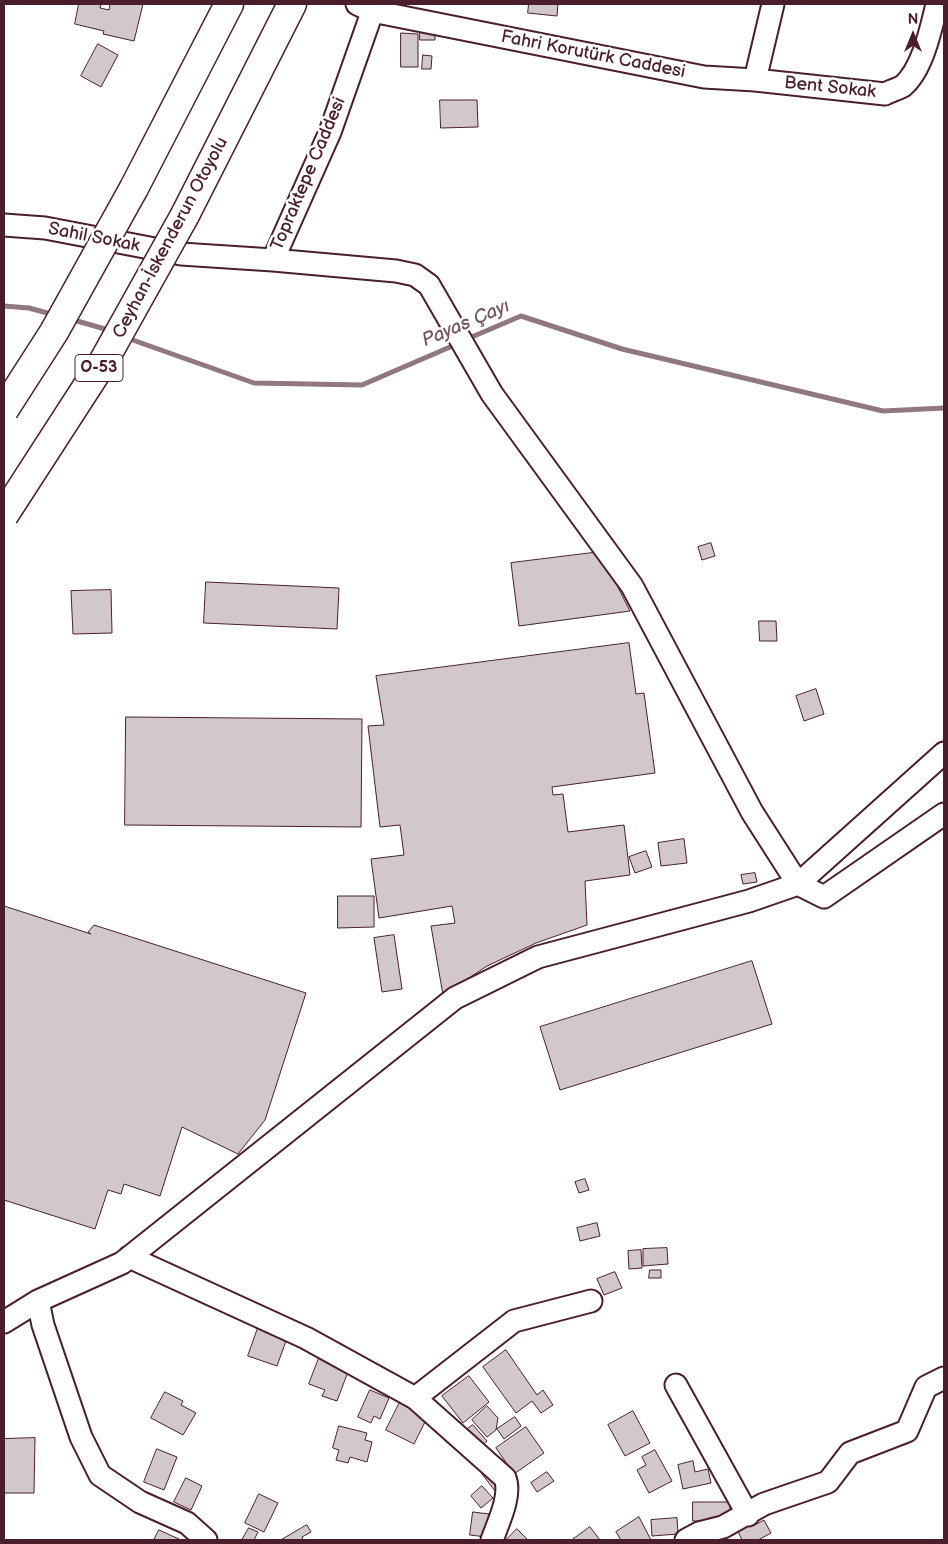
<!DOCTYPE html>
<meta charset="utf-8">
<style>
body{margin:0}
#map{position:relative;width:948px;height:1544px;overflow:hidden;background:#fff;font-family:"Balsamiq Sans",sans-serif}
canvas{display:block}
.frame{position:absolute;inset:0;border:5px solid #4a1f2b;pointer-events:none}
.north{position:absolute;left:888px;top:10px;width:50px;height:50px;-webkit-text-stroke:4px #fff;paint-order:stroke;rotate:0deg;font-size:14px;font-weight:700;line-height:20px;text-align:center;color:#4a1f2b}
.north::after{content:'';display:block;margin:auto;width:18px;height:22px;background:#4a1f2b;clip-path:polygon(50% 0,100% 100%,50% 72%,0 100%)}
</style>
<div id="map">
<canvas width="948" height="1544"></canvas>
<div class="frame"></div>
<div class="north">N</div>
</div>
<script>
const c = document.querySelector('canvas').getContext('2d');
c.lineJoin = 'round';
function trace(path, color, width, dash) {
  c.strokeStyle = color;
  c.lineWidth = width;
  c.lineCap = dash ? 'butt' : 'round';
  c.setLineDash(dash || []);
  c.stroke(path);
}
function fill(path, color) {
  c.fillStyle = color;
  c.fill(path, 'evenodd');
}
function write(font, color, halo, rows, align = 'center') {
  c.font = font + ' "Balsamiq Sans",sans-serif';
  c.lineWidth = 5;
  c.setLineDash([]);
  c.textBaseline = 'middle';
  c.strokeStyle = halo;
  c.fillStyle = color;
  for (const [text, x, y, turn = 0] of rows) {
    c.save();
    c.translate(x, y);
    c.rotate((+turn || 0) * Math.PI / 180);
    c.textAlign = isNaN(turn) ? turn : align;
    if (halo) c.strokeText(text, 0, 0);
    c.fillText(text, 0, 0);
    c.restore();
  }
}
const stream = new Path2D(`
 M 4,306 L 29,308 L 55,315
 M 70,319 L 112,331
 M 127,338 L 254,383 L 362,385 L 457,344
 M 467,339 L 521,316 L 622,349 L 883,411 L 944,408`);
const building = new Path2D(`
 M 79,4 L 101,4 L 100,8 L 109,10 L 110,4 L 143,4 L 134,41 L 103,34 L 104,31 L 75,24 Z
 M 529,4 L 558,4 L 557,16 L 528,13 Z
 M 420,31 L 435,31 L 435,40 L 420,40 Z
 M 401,33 L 418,34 L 418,67 L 401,67 Z
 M 98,44 L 118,55 L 101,87 L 81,76 Z
 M 423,55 L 432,56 L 431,69 L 422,69 Z
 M 440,100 L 477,100 L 478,127 L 441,128 Z
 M 711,543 L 715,556 L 702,560 L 698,547 Z
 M 600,552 L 630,611 L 519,626 L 511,563 Z
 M 206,582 L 339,588 L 337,629 L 204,623 Z
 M 111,590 L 112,633 L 73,634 L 71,591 Z
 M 759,621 L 776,621 L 777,641 L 760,641 Z
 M 629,643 L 636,694 L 644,693 L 655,773 L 552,787 L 553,795 L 563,794 L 568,832 L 624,825 L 630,875 L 585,881 L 587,925 L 536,943 L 487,966 L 443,995 L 431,926 L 455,923 L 452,906 L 379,918 L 371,859 L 404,855 L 400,825 L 380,827 L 368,726 L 384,725 L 376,676 Z
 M 816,689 L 824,714 L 804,721 L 796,696 Z
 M 126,717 L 362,719 L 361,827 L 125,825 Z
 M 684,839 L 687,863 L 661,866 L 658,843 Z
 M 646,851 L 652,867 L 635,873 L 629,857 Z
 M 755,873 L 757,882 L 743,884 L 741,875 Z
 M 338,896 L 374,896 L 374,927 L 338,928 Z
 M 4,906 L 91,934 L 88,932 L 94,925 L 306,993 L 265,1120 L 238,1154 L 182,1127 L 160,1196 L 124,1184 L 121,1194 L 108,1190 L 95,1229 L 4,1200 Z
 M 394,935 L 402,989 L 382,992 L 374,938 Z
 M 752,961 L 772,1024 L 560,1090 L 540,1027 Z
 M 585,1179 L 589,1190 L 579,1193 L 575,1182 Z
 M 597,1223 L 600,1236 L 580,1241 L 577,1228 Z
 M 667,1248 L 668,1264 L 643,1266 L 643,1249 Z
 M 641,1250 L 642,1268 L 629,1269 L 628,1251 Z
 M 650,1270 L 661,1270 L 661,1278 L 649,1278 Z
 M 615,1272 L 622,1288 L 604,1295 L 597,1279 Z
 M 258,1328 L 287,1338 L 277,1366 L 248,1356 Z
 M 506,1350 L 537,1395 L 543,1390 L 553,1405 L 541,1413 L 532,1401 L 516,1413 L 483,1367 Z
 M 319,1358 L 349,1369 L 337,1401 L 322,1396 L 325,1390 L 309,1384 Z
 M 469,1376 L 489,1402 L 463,1423 L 442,1396 Z
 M 370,1390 L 389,1398 L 380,1419 L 374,1416 L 371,1423 L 358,1417 Z
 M 165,1392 L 183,1401 L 181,1405 L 196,1413 L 183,1435 L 151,1418 Z
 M 400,1402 L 428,1416 L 414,1444 L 386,1430 Z
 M 487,1406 L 498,1418 L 496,1430 L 487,1437 L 472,1420 Z
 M 633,1411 L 650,1443 L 625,1456 L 608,1425 Z
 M 515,1417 L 521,1426 L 504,1439 L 497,1429 Z
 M 473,1425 L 487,1441 L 481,1447 L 466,1430 Z
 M 339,1426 L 367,1433 L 365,1440 L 372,1442 L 367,1462 L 350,1457 L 348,1463 L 336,1460 L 339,1450 L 333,1448 Z
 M 526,1427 L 544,1453 L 514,1474 L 496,1448 Z
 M 35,1438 L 34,1493 L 4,1493 L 4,1439 Z
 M 157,1449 L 177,1457 L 164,1490 L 144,1482 Z
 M 655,1450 L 672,1481 L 649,1493 L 637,1470 L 646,1465 L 642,1457 Z
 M 693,1461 L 695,1472 L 708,1469 L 711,1483 L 683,1489 L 678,1465 Z
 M 491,1467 L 504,1483 L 495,1491 L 482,1474 Z
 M 547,1472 L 554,1481 L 537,1492 L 531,1483 Z
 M 186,1478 L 202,1486 L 191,1510 L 174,1502 Z
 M 482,1486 L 493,1498 L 481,1508 L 471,1496 Z
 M 259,1494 L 278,1503 L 264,1532 L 245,1523 Z
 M 693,1502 L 730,1502 L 730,1521 L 693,1521 Z
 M 473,1512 L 489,1514 L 486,1537 L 470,1535 Z
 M 639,1517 L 651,1540 L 621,1540 L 616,1532 Z
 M 677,1518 L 678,1534 L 652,1536 L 651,1520 Z
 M 750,1520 L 753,1526 L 764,1520 L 771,1533 L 758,1540 L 742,1540 L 736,1527 Z
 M 307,1525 L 311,1532 L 302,1537 L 303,1540 L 281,1540 Z
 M 590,1527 L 600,1540 L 572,1540 Z
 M 249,1528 L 258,1532 L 254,1540 L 242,1540 Z
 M 517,1529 L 528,1540 L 506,1540 Z
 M 159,1530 L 181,1540 L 154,1540 Z`);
const minor = new Path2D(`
 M 357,4 L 372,11 L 704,77 L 755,80 L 773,4
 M 755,80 L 885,94 C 890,91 898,89 903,86 C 923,69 931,28 937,4
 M 4,225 L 45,228 L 181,254 L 273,260 L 396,271 L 415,275 L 429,285 L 492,394 L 632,586 L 752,812 L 798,884 L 824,897 L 944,814
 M 273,260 L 330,132 L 375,4
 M 129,1257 L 306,1338 L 415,1398 L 514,1321 L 591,1301
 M 38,1301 L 43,1325 L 81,1437 L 100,1475 L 140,1502 L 187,1523 L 206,1540
 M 4,1322 L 38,1301 L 122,1263 L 455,998 L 538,957 L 749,901 L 798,884 L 944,753
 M 676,1385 L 748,1515
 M 415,1398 L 505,1478 C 512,1495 498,1523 492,1540
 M 686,1540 L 699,1533 L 723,1527 L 764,1504 L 828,1482 L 850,1453 L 907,1431 L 926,1387 L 944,1378`);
const highway = new Path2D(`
 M 134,188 L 229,4
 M 185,215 L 292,4`);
const highwayBridge = new Path2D(`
 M 4,410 L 54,332 L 134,188
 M 4,515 L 103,362 L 185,215`);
const shields = [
 [99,368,48]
];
const shieldNames = [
 ["O-53",99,368]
];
const streetNames = [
 ["Fahri Korutürk Caddesi",593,55,11],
 ["Bent Sokak",830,88,6],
 ["Topraktepe Caddesi",309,174,-67],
 ["Sahil Sokak",94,238,11],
 ["Ceyhan-İskenderun Otoyolu",171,238,-62]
];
const waterNames = [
 ["Payas Çayı",466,324,-23]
];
trace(stream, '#91787e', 5);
fill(building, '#d2c7cb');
trace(building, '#4a1f2b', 1);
trace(minor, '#4a1f2b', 25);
trace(highway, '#4a1f2b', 31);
trace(minor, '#fff', 21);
trace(highway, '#fff', 28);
trace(highwayBridge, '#4a1f2b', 31, []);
trace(highwayBridge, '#fff', 28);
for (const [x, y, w] of shields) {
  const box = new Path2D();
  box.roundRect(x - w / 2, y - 13.5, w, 27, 4);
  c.fillStyle = '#fff';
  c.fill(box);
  trace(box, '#4a1f2b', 1);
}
write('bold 16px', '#4a1f2b', null, shieldNames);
write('18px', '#4a1f2b', '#fff', streetNames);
write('italic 19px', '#74535c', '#fff', waterNames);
</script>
